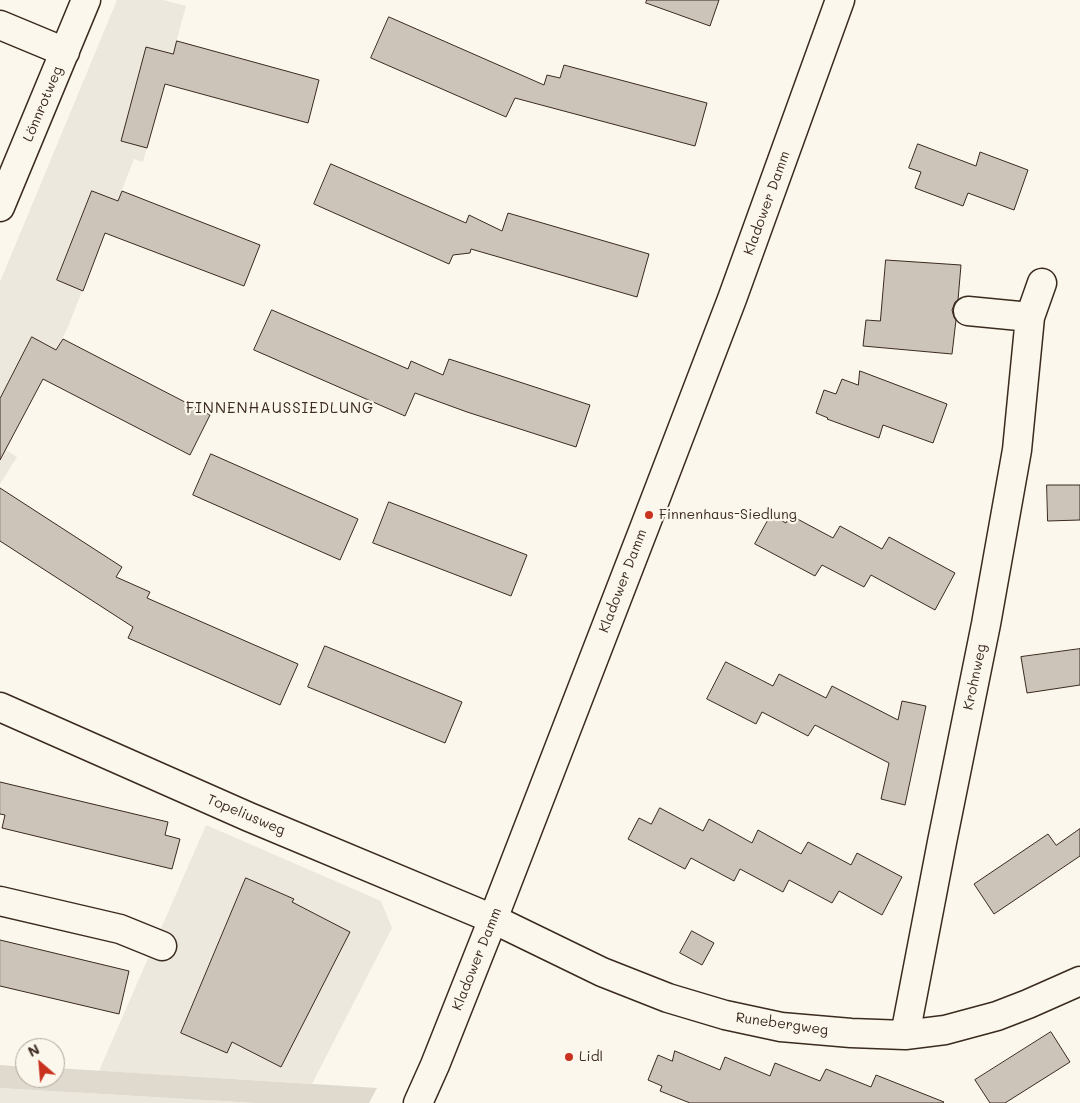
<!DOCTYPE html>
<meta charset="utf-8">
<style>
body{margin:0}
#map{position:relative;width:1080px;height:1103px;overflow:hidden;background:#fbf7ec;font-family:Mali,sans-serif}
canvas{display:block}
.north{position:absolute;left:15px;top:1038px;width:50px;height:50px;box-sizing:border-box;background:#fbf7ec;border:1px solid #aea59a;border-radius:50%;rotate:333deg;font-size:14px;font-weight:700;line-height:20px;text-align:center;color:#3b2a1e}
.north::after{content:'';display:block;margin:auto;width:18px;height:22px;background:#c8321e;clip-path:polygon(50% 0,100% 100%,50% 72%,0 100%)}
</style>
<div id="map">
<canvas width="1080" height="1103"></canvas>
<div class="north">N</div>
</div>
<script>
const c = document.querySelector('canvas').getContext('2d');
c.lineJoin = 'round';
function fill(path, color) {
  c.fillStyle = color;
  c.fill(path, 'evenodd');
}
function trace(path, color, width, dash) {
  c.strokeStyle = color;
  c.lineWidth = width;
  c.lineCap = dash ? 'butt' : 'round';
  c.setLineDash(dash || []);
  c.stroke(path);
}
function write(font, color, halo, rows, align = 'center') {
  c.font = font + ' Mali,sans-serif';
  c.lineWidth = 4.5;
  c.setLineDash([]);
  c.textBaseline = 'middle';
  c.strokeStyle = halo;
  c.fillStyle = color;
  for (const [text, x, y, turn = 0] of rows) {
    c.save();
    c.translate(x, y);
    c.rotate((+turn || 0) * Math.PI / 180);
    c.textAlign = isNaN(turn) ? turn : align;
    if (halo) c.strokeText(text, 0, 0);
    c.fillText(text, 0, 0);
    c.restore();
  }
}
const built = new Path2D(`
 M 117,0 L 163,0 L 186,6 L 143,162 L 134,159 L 68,327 L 6,450 L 17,457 L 0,484 L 0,282 Z
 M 206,825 L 381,901 L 392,928 L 312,1084 L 99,1071 Z
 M 0,1088 L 256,1103 L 0,1103 Z`);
const green = new Path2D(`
 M 0,1065 L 25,1067 L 25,1078 L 55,1078 L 55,1068 L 377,1088 L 369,1103 L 256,1103 L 0,1088 Z`);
const building = new Path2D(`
 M 647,0 L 719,0 L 710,26 L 646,3 Z
 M 389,17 L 544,85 L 547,75 L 560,78 L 564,65 L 707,103 L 695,146 L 515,98 L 506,117 L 371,58 Z
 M 177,41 L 319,80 L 308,123 L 165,84 L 147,148 L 121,141 L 146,47 L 173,54 Z
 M 918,144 L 976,166 L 980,152 L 1028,170 L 1014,210 L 968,193 L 963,206 L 915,188 L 921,172 L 909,168 Z
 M 331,164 L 466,223 L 469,215 L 502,231 L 508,213 L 649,254 L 637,297 L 471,249 L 470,253 L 453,255 L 449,264 L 314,204 Z
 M 92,191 L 118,201 L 122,191 L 260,245 L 244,286 L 105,233 L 83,291 L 57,280 Z
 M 886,260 L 961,265 L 958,300 L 955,302 L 952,310 L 954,317 L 956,320 L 952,354 L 863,346 L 866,320 L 880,321 Z
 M 272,310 L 408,369 L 411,361 L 443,375 L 449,359 L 590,405 L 576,447 L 467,412 L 415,393 L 405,416 L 254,350 Z
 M 32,337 L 56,350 L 63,339 L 210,415 L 190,455 L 43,379 L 0,460 L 0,399 Z
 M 860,371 L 947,404 L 933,443 L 883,425 L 879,438 L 827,419 L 828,418 L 816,413 L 824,390 L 836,394 L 842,379 L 858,385 Z
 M 211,454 L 358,519 L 340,560 L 193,495 Z
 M 1047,485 L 1080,485 L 1080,520 L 1048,521 Z
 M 0,488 L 122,567 L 116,577 L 150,592 L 147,598 L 298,664 L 280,705 L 128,638 L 133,627 L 0,541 Z
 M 389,502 L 527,555 L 511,596 L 373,543 Z
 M 771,515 L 786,523 L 790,515 L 833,538 L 840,526 L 882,549 L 889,537 L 955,573 L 935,610 L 871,575 L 864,587 L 822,565 L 815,576 L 755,544 Z
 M 325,646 L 462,702 L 445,743 L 308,687 Z
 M 1080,649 L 1080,685 L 1027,693 L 1021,657 Z
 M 726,662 L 773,686 L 779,674 L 826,698 L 832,686 L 898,720 L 902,701 L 926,706 L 905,805 L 881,799 L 889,763 L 815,725 L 808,736 L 762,712 L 756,724 L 707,699 Z
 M 0,782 L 168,822 L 165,835 L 180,839 L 172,869 L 2,828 L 5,815 L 0,814 Z
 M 660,808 L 703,831 L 709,819 L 752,843 L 758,830 L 801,854 L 808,842 L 851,865 L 857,853 L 902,877 L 882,915 L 839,891 L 832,903 L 789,880 L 783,892 L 740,869 L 734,881 L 691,858 L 685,869 L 628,839 L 639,818 L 651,824 Z
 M 1080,829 L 1080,856 L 994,914 L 974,884 L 1048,834 L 1056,845 Z
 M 246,878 L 294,899 L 292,902 L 350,932 L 281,1067 L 232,1042 L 227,1053 L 181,1033 Z
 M 692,931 L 714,943 L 702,965 L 680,953 Z
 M 0,940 L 129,971 L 119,1014 L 0,986 Z
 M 1051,1032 L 1070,1062 L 1005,1103 L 990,1103 L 975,1080 Z
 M 675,1051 L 720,1070 L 725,1057 L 770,1076 L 775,1063 L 820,1081 L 826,1069 L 871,1087 L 876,1075 L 944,1102 L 943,1103 L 690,1103 L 660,1091 L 662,1086 L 648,1080 L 658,1055 L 672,1061 Z`);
const street = new Path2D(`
 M 0,25 L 65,52
 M 0,207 L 86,0
 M 968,311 L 1030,317
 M 0,707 L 249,817 L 493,919 L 602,972 L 668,998 L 725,1015 L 781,1027 L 851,1033 L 905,1035 L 945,1030 L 997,1016 L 1028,1004 L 1080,981
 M 0,901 L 120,929 L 162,946
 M 905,1035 L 942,842 L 986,624 L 1017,450 L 1030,317 L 1042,283`);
const secondary = new Path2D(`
 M 418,1103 L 435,1065 L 493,919 L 645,526 L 732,299 L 840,0`);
const markers = [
 [649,515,5,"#c8321e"],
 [569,1057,5,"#c8321e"]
];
const streetNames = [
 ["Lönnrotweg",43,104,-67],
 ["Kladower Damm",767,203,-70],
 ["Kladower Damm",623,581,-69],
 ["Krohnweg",975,677,-78],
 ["Topeliusweg",246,815,23],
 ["Kladower Damm",477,959,-68],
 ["Runebergweg",782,1024,8]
];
const poiNames = [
 ["Finnenhaus-Siedlung",659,515],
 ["Lidl",579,1057]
];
const neighbourhoodNames = [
 ["FINNENHAUSSIEDLUNG",280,408]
];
fill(built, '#ede8dd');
fill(green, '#dfd9ce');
fill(building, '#ccc4b9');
trace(building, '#3b2a1e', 1);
trace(street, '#3b2a1e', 31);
trace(secondary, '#3b2a1e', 31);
trace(street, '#fbf7ec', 28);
trace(secondary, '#fbf7ec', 28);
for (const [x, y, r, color] of markers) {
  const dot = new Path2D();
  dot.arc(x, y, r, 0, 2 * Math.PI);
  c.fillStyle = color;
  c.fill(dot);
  trace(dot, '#fbf7ec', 2);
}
write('14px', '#3b2a1e', '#fbf7ec', streetNames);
write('14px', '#3b2a1e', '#fbf7ec', poiNames, 'left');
c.letterSpacing = '1px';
write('15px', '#3b2a1e', '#fbf7ec', neighbourhoodNames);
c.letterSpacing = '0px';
</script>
